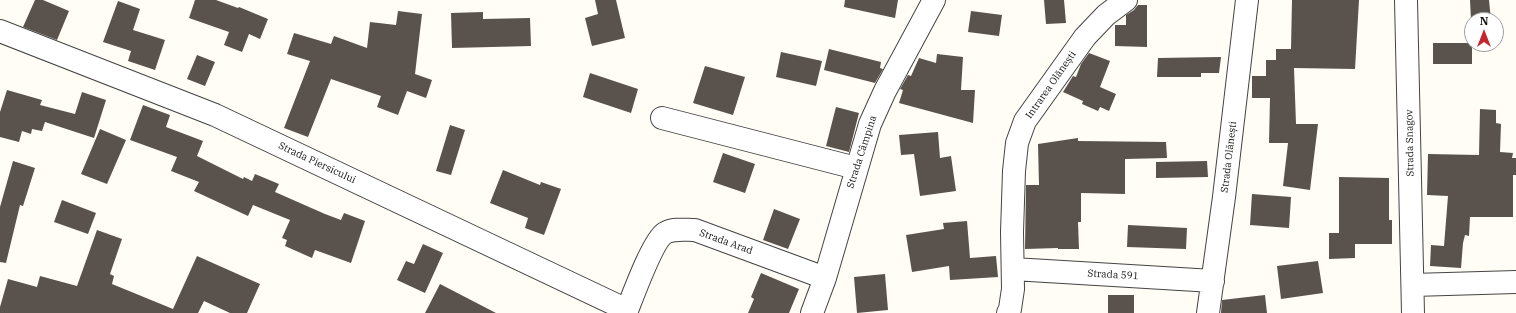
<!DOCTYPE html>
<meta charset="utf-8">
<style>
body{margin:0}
#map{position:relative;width:1516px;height:313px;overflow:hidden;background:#fffdf5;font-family:"IBM Plex Serif",serif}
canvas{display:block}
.north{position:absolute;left:1464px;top:12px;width:40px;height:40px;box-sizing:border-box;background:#fff;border:1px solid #a0a0a0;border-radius:50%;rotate:0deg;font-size:11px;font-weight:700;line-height:16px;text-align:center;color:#111}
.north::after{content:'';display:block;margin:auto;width:14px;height:18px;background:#c4262e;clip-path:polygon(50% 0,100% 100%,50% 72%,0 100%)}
</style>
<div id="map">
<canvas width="1516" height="313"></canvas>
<div class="north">N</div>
</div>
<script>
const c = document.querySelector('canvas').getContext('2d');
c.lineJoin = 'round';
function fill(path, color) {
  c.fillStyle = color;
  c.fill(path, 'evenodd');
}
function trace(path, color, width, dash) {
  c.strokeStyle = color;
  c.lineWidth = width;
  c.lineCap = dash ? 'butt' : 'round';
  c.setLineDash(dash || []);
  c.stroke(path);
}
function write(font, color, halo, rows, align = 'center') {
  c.font = font + ' "IBM Plex Serif",serif';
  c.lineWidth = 4;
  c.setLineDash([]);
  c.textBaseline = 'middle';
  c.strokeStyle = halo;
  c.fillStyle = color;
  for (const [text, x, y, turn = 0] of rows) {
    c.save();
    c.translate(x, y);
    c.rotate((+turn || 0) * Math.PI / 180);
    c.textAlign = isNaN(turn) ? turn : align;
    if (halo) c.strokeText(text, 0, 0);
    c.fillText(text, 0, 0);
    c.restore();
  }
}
const building = new Path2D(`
 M 35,0 L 43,0 L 69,11 L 57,40 L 23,27 Z
 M 195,0 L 216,0 L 238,8 L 239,7 L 268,19 L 260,39 L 249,34 L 242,52 L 224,45 L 229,32 L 189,18 Z
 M 595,0 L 616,0 L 625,38 L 592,46 L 585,18 L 598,14 Z
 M 845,0 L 898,0 L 895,18 L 844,7 Z
 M 1044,0 L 1064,0 L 1066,23 L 1046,24 Z
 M 1292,0 L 1359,0 L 1355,69 L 1294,68 L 1296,124 L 1318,124 L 1310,190 L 1283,186 L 1288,143 L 1269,143 L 1270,98 L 1252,98 L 1252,76 L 1266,76 L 1266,60 L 1276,60 L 1276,49 L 1291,49 Z
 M 1470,0 L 1489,0 L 1491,20 L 1471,20 Z
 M 118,1 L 140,9 L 133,30 L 165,40 L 155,70 L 128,61 L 131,51 L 103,42 Z
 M 1138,5 L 1147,5 L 1147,47 L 1115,46 L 1115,25 L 1126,25 L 1126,15 L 1134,10 Z
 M 398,11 L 422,14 L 415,74 L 432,80 L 426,98 L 407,91 L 398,115 L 377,107 L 381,96 L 331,79 L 308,137 L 284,128 L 310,61 L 287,54 L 294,33 L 331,44 L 334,36 L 367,48 L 370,22 L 396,25 Z
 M 971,11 L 1002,15 L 999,36 L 968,32 Z
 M 483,12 L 483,19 L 530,18 L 531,46 L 452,48 L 451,13 Z
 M 1433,43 L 1472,43 L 1472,64 L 1433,64 Z
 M 829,49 L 881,62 L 880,68 L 883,69 L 875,83 L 824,70 Z
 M 781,52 L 822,61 L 816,86 L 776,77 Z
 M 1089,53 L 1110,61 L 1100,87 L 1116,94 L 1109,111 L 1100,107 L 1098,111 L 1082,104 L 1083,101 L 1063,92 L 1073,76 L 1076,77 L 1081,64 Z
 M 937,54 L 963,57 L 961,90 L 975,90 L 973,123 L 899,103 L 903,90 L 900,89 L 908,75 L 911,76 L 919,58 L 936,63 Z
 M 197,55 L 215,62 L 205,86 L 187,79 Z
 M 1221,57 L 1219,73 L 1201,73 L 1201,77 L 1157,77 L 1158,58 Z
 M 705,66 L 745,77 L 733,115 L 693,103 Z
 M 590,73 L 638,89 L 631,113 L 583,97 Z
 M 7,90 L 42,100 L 40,105 L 75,114 L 82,92 L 106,100 L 94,138 L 45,122 L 42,131 L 32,129 L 31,134 L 22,131 L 19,142 L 0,137 L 0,112 Z
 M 143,105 L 170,115 L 166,127 L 203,141 L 197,156 L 243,179 L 244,177 L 252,181 L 255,174 L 279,184 L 275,192 L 325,214 L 341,220 L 344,213 L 365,221 L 351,263 L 315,250 L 312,258 L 285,246 L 287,240 L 282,238 L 290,220 L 253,205 L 248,216 L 194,191 L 199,182 L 171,171 L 177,157 L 130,140 Z
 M 836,107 L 859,113 L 849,152 L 826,146 Z
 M 1480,109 L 1496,110 L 1496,123 L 1501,124 L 1500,152 L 1513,153 L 1512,158 L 1516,158 L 1516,175 L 1513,175 L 1513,217 L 1470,217 L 1469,236 L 1465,235 L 1463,243 L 1461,268 L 1430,266 L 1431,245 L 1444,246 L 1448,196 L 1427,195 L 1428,154 L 1479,155 Z
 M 450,125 L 465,130 L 451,175 L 436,171 Z
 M 100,129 L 126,140 L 107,184 L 81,174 Z
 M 938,132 L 940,158 L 951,156 L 956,191 L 920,196 L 914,154 L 901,155 L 899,135 Z
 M 1078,138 L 1078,141 L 1166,142 L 1167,158 L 1125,159 L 1125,194 L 1081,193 L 1081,222 L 1078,222 L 1079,249 L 1058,249 L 1058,248 L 1025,249 L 1026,185 L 1039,185 L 1038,144 Z
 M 723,153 L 755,164 L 745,193 L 713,182 Z
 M 13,161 L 35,168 L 23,206 L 20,205 L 6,263 L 0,262 L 0,207 Z
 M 1207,161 L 1208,177 L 1156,178 L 1156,162 Z
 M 503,170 L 540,185 L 541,182 L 561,189 L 544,235 L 525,228 L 528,218 L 490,203 Z
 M 1339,177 L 1389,178 L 1389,220 L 1392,220 L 1392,244 L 1355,244 L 1355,258 L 1329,259 L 1329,233 L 1339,233 Z
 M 1252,194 L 1291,197 L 1289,228 L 1250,225 Z
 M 62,200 L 96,213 L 88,234 L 54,222 Z
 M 774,209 L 800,219 L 788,249 L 763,240 Z
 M 967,221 L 970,258 L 996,256 L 998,277 L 950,280 L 949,266 L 912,272 L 906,235 L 944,229 L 943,223 Z
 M 1128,225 L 1187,228 L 1186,249 L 1127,247 Z
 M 97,230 L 122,239 L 110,274 L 114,276 L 112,284 L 173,309 L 197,256 L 260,284 L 247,313 L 230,313 L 204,301 L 198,313 L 0,313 L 0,307 L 8,279 L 37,287 L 40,276 L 77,286 Z
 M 423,244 L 443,253 L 425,293 L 397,280 L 406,261 L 414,264 Z
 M 1318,261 L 1323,293 L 1281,299 L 1277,266 Z
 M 761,273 L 799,289 L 789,313 L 748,313 L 754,299 L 751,297 Z
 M 885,274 L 888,310 L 857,313 L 854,277 Z
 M 440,284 L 496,313 L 425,313 Z
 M 1108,295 L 1134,295 L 1134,313 L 1108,313 Z
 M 1265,295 L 1267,313 L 1221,313 L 1222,300 Z`);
const minor = new Path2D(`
 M 1406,0 L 1413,313
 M 0,31 L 215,115 L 627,310
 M 662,118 L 856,168
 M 1013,269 L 1213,281
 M 1413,285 L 1516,282
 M 626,313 C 632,298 653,240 665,233 C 674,228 686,230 695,230 L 825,278
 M 812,313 L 825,278 L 870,124 L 885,91 L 934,0
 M 1008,313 L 1010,309 L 1013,289 L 1012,232 L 1014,171 L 1017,143 L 1025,121 L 1085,37 L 1106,15 L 1126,0
 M 1208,313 L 1224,197 L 1247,0`);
const streetNames = [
 ["Intrarea Olănești",1051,85,-55],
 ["Strada Snagov",1410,143,-91],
 ["Strada Câmpina",862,152,-72],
 ["Strada Olănești",1229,157,-83],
 ["Strada Piersicului",317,163,25],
 ["Strada Arad",726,242,20],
 ["Strada 591",1113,275,3]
];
fill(building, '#5a524d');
trace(minor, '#444', 24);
trace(minor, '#fff', 22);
write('10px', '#111', '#fff', streetNames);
</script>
